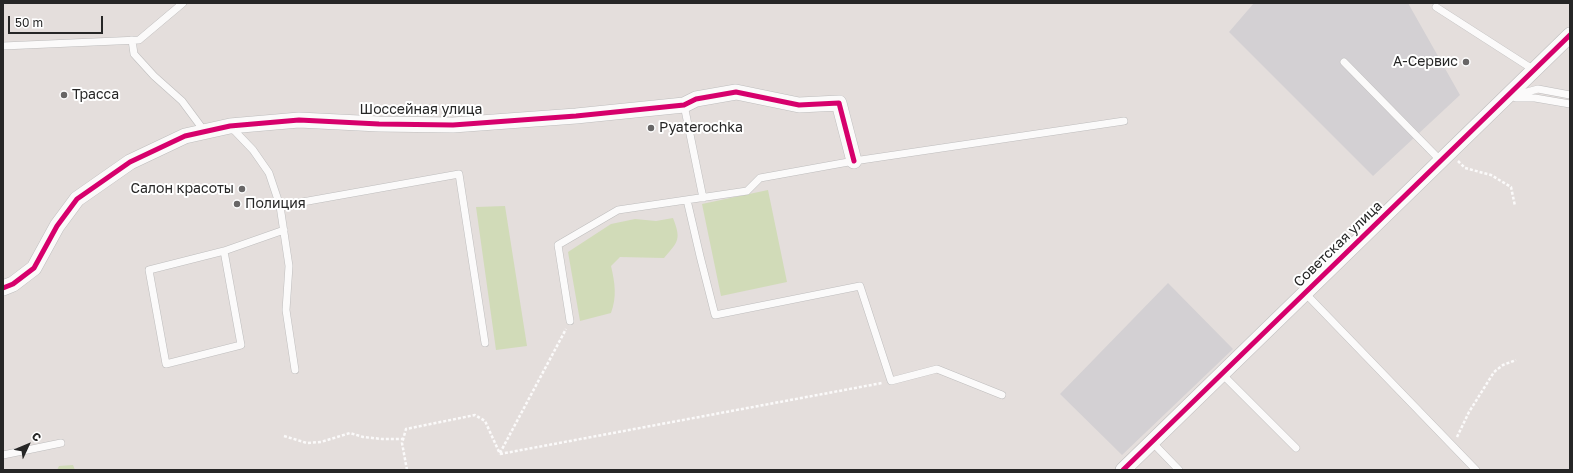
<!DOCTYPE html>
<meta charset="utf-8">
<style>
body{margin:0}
#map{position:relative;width:1573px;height:473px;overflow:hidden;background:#e4dedc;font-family:"Golos Text",sans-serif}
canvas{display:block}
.frame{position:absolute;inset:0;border:4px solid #262626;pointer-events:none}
.north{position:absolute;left:8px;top:425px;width:40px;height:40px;-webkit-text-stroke:3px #fff;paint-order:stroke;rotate:46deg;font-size:11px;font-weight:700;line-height:16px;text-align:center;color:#262626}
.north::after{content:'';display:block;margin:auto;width:14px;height:18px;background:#262626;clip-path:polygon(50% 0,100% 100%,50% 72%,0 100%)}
.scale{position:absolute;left:8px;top:16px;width:95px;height:18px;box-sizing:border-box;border:2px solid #262626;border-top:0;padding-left:5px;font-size:12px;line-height:14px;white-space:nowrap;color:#262626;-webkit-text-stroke:3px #fff;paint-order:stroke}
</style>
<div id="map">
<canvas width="1573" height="473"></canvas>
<div class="frame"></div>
<div class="north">С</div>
<div class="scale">50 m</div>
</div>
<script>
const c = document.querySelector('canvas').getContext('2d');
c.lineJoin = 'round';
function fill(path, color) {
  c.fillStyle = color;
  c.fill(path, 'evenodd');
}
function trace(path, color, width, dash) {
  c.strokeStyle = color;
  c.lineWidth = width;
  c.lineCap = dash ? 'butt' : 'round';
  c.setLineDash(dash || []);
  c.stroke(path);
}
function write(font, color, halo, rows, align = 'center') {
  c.font = font + ' "Golos Text",sans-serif';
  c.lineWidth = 4;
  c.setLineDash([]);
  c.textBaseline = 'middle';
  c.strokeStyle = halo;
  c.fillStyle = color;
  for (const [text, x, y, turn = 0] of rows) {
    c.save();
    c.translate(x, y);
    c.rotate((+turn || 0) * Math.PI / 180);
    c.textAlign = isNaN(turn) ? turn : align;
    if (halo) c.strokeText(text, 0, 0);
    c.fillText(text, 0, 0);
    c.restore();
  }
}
const industrial = new Path2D(`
 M 1254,3 L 1408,3 L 1460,95 L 1373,176 L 1229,32 Z
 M 1168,283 L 1233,349 L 1122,455 L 1060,394 Z`);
const green = new Path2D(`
 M 768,190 L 787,282 L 721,296 L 702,204 Z
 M 505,206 L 527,346 L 496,350 L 476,207 Z
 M 673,218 C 681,239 679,241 664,258 L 620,257 L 611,266 C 615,283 617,297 611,313 L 580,321 L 568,252 L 611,224 L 635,219 L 656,221 Z
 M 73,465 L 75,470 L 57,470 L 59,466 Z`);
const path = new Path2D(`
 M 1458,161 L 1465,168 L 1491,175 L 1511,187 L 1515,206
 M 284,436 L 307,443 L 321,442 L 350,433 L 363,437 L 382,439 L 403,439
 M 1457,437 L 1469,412 L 1494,372 L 1503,365 L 1516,360
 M 500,453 L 566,329
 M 500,454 L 882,383
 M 407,470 L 402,443 L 406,429 L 475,415 L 485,421 L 500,454`);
const service = new Path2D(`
 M 1436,7 L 1534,70
 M 132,40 L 134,54 L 154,76 L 182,101 L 205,132
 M 3,46 L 139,40 L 183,3
 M 1344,62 L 1441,161
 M 1512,96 L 1538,89 L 1570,95
 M 1516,98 L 1535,98 L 1570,104
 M 684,105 L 703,198
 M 231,127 L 253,150 L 269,173 L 280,206 L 289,266 L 286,310 L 295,370
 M 687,200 L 700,256 L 715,315 L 860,286 L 891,381 L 937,369 L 1002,395
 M 280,206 L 459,174 L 485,343
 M 224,251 L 241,345 L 166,364 L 149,270 Z
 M 224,251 L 284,230
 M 1305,293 L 1476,470
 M 570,321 L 558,245 L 618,210 L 747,191 L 760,178 L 854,161 L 1124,121
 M 1222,374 L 1296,448
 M 1152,442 L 1179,470
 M 3,455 L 61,443`);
const minor = new Path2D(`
 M 3,288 L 13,284 L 34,268 L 57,226 L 77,199 L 130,162 L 185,136 L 230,126 L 299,120 L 379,124 L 453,125 L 576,116 L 684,105 L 696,99 L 736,92 L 799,105 L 839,103 L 854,161
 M 1123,470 L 1570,35`);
const cycleway = new Path2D(`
 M 3,288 L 13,284 L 34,268 L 57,226 L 77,199 L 130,162 L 185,136 L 230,126 L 299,120 L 379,124 L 453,125 L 576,116 L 684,105 L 696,99 L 736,92 L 799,105 L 839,103 L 854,161
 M 1123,470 L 1570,35`);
const markers = [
 [1466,62,4,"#686666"],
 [64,95,4,"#686666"],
 [651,128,4,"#686666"],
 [242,189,4,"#686666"],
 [237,204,4,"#686666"]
];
const poiNames = [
 ["А-Сервис",1458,62,"right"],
 ["Трасса",72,95],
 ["Pyaterochka",659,128],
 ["Салон красоты",234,189,"right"],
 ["Полиция",245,204]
];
const streetNames = [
 ["Шоссейная улица",421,110],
 ["Советская улица",1338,244,-44]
];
fill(industrial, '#d3d0d3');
fill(green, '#d1dbb8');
trace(service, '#bebdbd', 8);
trace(minor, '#bebdbd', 16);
trace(path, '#fbfafa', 2.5, [3, 2]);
trace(service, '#fbfafa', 7);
trace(minor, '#fbfafa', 15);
trace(cycleway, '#d6006c', 5);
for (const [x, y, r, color] of markers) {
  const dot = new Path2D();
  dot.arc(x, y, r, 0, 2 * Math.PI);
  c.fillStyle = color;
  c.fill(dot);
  trace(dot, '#fff', 1.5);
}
write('14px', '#262626', '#fff', poiNames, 'left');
write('14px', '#262626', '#fff', streetNames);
</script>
